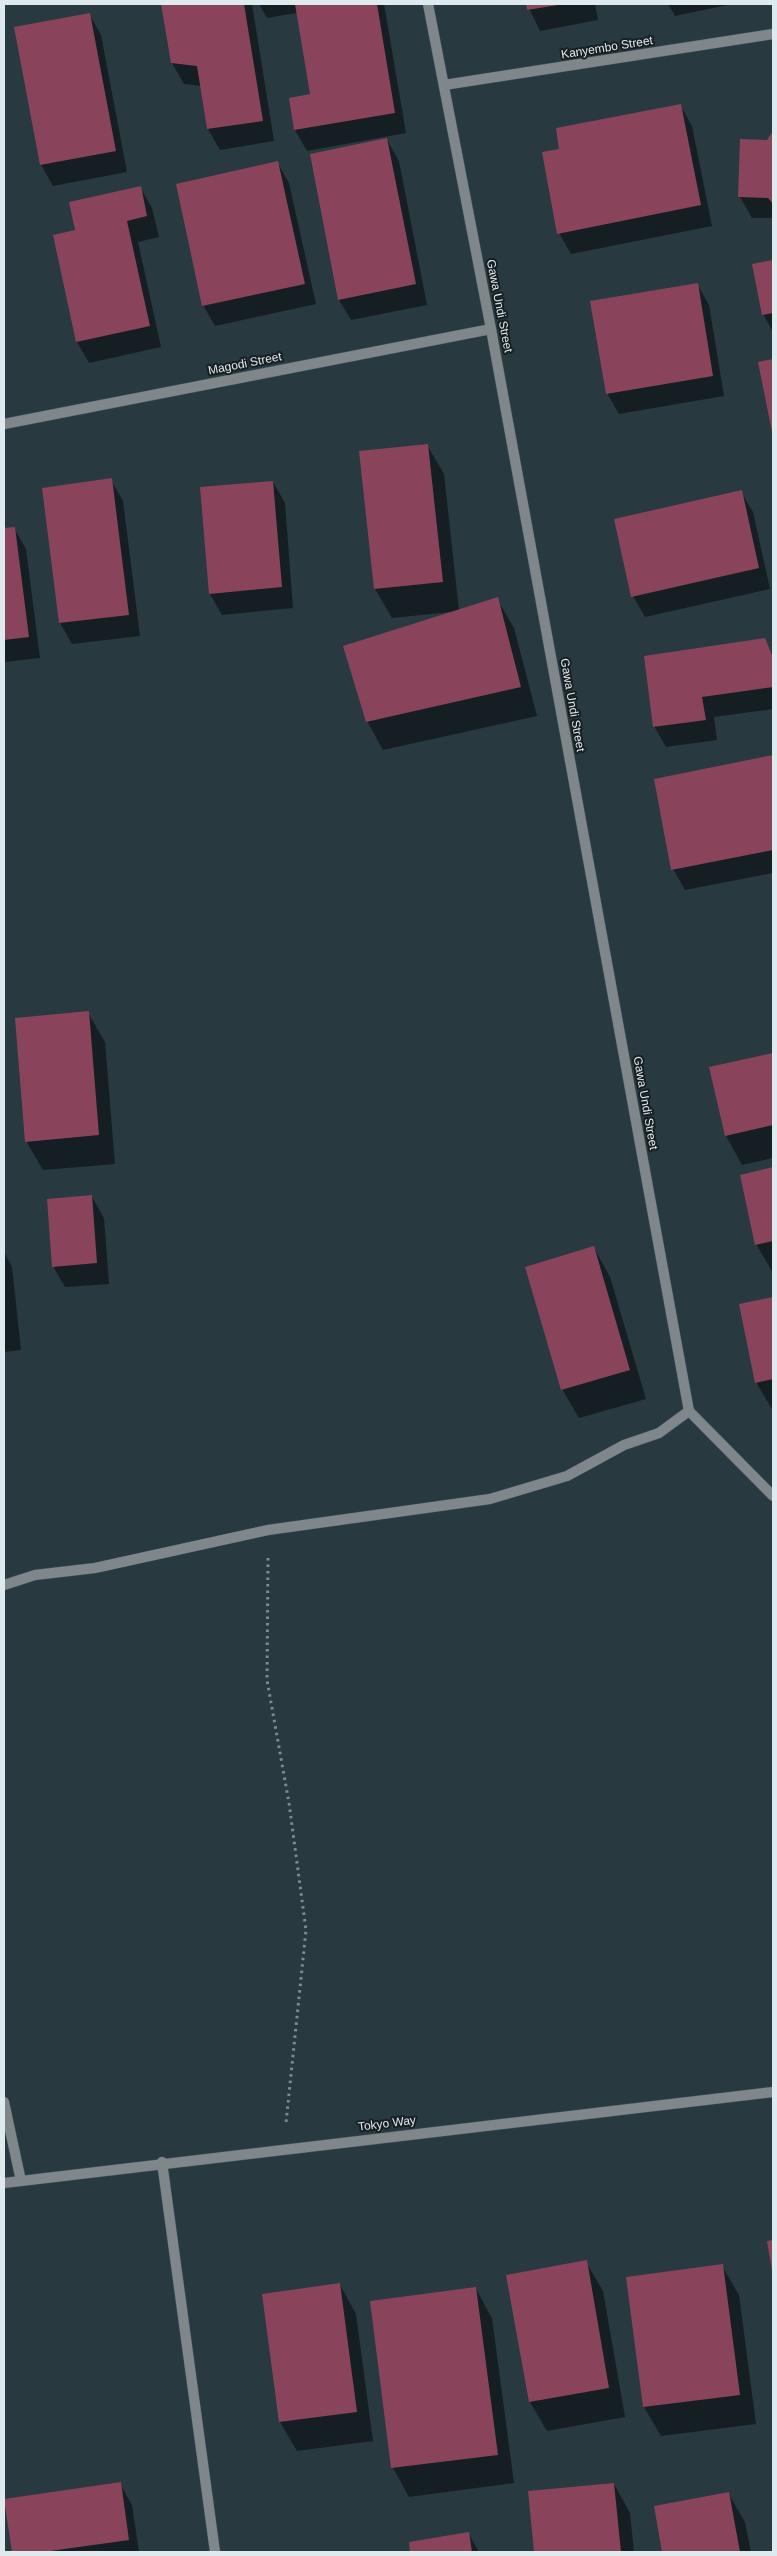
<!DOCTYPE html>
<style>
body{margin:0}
#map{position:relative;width:777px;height:2556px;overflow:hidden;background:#283940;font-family:Arial,sans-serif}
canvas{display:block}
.frame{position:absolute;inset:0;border:5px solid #dfeaee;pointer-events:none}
</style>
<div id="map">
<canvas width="777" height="2556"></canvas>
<div class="frame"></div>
</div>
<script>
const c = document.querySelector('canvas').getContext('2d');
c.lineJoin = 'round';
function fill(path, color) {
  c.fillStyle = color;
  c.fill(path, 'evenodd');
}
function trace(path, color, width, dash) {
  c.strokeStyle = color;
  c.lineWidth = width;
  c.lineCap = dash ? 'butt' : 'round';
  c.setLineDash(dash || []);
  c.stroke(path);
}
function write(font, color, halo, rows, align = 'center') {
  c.font = font + ' Arial,sans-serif';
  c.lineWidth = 4;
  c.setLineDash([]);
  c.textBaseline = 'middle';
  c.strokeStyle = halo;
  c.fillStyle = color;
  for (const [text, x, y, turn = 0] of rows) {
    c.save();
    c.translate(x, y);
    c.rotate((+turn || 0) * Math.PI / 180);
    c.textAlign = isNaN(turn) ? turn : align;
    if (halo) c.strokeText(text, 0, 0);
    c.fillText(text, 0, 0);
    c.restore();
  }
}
const shadow = new Path2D(`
 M 163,4 L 252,4 L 274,141 L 220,150 L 208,129 L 201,86 L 184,84 L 172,63 Z
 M 259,4 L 384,4 L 406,133 L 307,151 L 295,130 L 311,95 L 297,13 L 267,18 Z
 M 527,4 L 595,4 L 598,20 L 540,31 Z
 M 668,4 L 732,4 L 675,16 Z
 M 89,14 L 101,35 L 127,172 L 53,186 L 41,165 L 16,28 Z
 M 680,105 L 692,126 L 712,226 L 571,254 L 559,233 L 561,150 Z
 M 773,133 L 773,218 L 752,218 L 740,197 Z
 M 387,140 L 399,161 L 427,305 L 351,320 L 339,300 Z
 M 277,162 L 289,183 L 316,304 L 215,326 L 203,305 Z
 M 140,187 L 152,208 L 159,237 L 138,242 L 161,347 L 89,363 L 77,342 L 54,236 L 77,231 Z
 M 773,261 L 773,332 L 763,314 L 753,265 Z
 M 697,284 L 709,305 L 724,396 L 619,414 L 607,393 Z
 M 773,360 L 773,430 L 759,363 Z
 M 427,445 L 444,474 L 459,611 L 497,599 L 514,628 L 537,716 L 383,750 L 367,721 L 451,612 L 392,618 L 375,589 Z
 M 111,480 L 123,501 L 140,636 L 72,644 L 60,623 L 43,489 Z
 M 273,482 L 285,503 L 293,608 L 222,615 L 210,594 L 201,488 Z
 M 741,492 L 753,512 L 770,589 L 645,617 L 633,596 Z
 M 14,528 L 26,549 L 40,658 L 4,662 L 4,530 Z
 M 764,640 L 773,655 L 773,709 L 714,717 L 717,740 L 666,747 L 654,726 Z
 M 773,757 L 773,873 L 685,890 L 673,869 L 655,780 Z
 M 88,1013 L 105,1042 L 115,1164 L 43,1170 L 26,1141 Z
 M 773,1054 L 773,1158 L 742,1165 L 726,1136 L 710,1068 Z
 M 773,1168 L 773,1273 L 756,1244 L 741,1176 Z
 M 92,1197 L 104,1218 L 109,1284 L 65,1287 L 53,1266 Z
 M 594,1248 L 610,1277 L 646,1399 L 579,1418 L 562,1389 Z
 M 4,1252 L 12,1267 L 21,1350 L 4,1352 Z
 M 773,1298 L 773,1411 L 756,1382 L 740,1305 Z
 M 586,2262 L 603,2291 L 625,2417 L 547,2431 L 530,2402 L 508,2276 Z
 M 722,2266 L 739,2295 L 756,2424 L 661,2436 L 644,2407 Z
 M 340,2285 L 356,2314 L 373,2441 L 297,2451 L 280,2422 L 264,2295 Z
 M 476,2289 L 492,2318 L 514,2483 L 409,2497 L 393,2468 Z
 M 120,2484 L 132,2505 L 139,2552 L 13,2552 L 5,2500 Z
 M 614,2484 L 630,2513 L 634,2552 L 535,2552 L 530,2492 Z
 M 728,2493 L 745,2522 L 751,2552 L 664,2552 L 655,2507 Z
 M 468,2533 L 479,2552 L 411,2552 L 410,2543 Z`);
const building = new Path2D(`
 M 161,4 L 244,4 L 263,121 L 207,129 L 197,66 L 171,63 Z
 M 295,4 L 377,4 L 395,113 L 294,130 L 289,98 L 310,94 Z
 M 526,4 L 557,4 L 558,5 L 527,10 Z
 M 90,13 L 116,151 L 40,165 L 14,27 Z
 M 681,104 L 701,205 L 557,234 L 542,152 L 559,149 L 556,128 Z
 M 773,131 L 773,204 L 768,198 L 738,197 L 740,139 L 767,140 Z
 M 387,138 L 416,284 L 338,300 L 310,154 Z
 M 278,161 L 305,284 L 202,306 L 176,184 Z
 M 141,186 L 147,216 L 127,221 L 150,326 L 76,342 L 53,235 L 75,230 L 69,202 Z
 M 773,260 L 773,313 L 762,315 L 752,264 Z
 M 698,283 L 713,376 L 606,394 L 590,301 Z
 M 773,359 L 773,432 L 772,432 L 758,362 Z
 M 428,444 L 443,582 L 374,589 L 359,451 Z
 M 112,478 L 129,615 L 59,623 L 42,488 Z
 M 273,481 L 282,587 L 209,594 L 200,487 Z
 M 742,490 L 759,568 L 631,597 L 614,519 Z
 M 15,527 L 29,637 L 4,640 L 4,528 Z
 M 498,597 L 521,687 L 366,722 L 343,646 Z
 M 765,638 L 773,657 L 773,687 L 702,697 L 706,720 L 653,727 L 644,656 Z
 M 773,755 L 773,850 L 671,870 L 654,779 Z
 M 89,1011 L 99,1135 L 25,1142 L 15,1018 Z
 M 773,1053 L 773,1125 L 725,1136 L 709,1067 Z
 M 773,1167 L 773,1241 L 755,1245 L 740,1175 Z
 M 92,1195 L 97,1263 L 52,1267 L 47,1199 Z
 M 594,1246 L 630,1370 L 561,1390 L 525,1267 Z
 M 773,1297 L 773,1379 L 755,1383 L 739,1304 Z
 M 773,2240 L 773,2270 L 772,2270 L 767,2241 Z
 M 587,2260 L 609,2388 L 529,2402 L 506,2275 Z
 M 723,2264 L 740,2395 L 643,2407 L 626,2277 Z
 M 340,2283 L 357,2412 L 279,2422 L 262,2294 Z
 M 476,2287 L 498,2455 L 391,2468 L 370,2301 Z
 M 121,2482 L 129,2540 L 43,2552 L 12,2552 L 4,2499 Z
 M 614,2483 L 621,2552 L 534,2552 L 528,2491 Z
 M 729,2492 L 740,2552 L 662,2552 L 654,2506 Z
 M 469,2532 L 472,2552 L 410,2552 L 409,2542 Z`);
const path = new Path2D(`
 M 268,1558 L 267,1680 L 289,1803 L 306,1930 L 286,2123`);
const service = new Path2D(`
 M 689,1411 L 773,1496
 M 4,2102 L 21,2181`);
const minor = new Path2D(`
 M 444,85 L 773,34
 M 4,424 L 491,329
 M 4,1585 L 35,1575 L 95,1568 L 268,1530 L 490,1499 L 567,1476 L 624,1445 L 659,1433 L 689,1411 L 491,329 L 428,4
 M 162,2162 L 215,2552`);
const tertiary = new Path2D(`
 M 4,2183 L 773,2092`);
const streetNames = [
 ["Kanyembo Street",607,48,-9],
 ["Gawa Undi Street",499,306,79],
 ["Magodi Street",245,364,-11],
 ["Gawa Undi Street",572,705,80],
 ["Gawa Undi Street",645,1103,80],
 ["Tokyo Way",387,2124,-7]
];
fill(shadow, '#0007');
fill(building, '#89445c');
trace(service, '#45555c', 11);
trace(minor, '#45555c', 11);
trace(tertiary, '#45555c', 11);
trace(path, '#7e8c92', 3, [2.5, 4]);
trace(service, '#7f878b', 10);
trace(minor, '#7f878b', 10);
trace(tertiary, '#7f878b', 10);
write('12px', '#dfeaee', '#171f22', streetNames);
</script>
